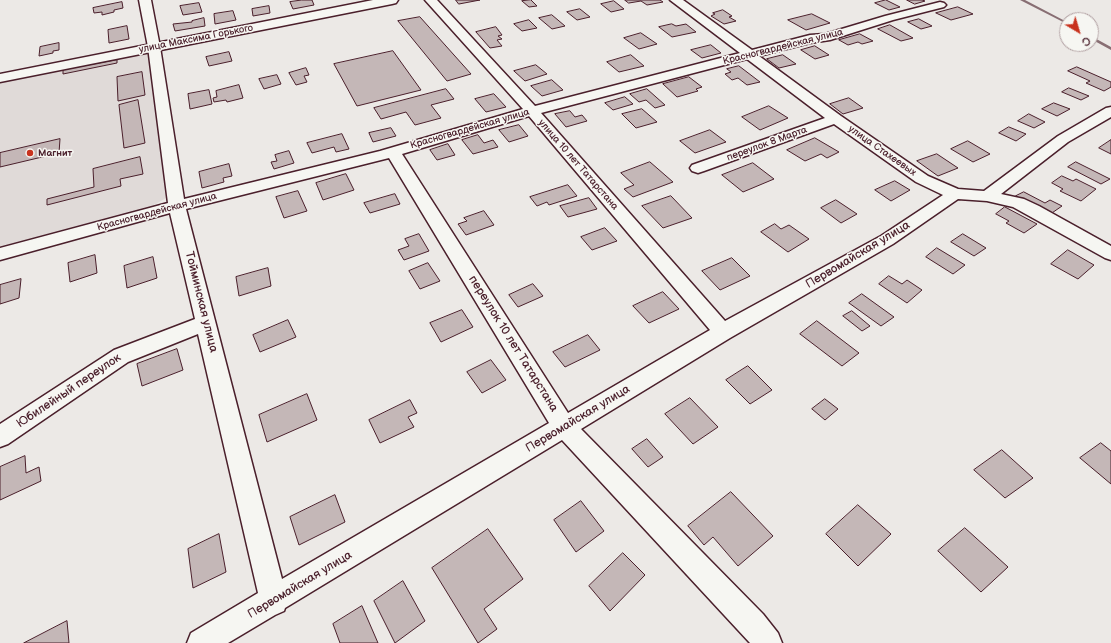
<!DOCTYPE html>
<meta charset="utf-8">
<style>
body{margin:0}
#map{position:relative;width:1111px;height:643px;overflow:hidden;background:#ece9e6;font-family:"Balsamiq Sans",sans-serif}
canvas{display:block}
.north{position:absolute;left:1059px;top:12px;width:40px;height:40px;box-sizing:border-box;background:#f6f6f2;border:1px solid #b1a0a2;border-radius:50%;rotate:142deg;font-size:11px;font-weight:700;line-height:16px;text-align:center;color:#4a1f2b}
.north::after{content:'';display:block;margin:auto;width:14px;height:18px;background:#c8321e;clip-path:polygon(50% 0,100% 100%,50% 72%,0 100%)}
</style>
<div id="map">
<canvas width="1111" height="643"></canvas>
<div class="north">С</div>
</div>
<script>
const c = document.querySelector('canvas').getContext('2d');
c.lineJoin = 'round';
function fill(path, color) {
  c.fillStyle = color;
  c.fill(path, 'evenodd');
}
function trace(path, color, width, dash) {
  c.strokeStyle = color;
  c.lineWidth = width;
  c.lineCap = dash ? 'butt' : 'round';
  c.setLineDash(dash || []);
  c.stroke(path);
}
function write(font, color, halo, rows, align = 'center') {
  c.font = font + ' "Balsamiq Sans",sans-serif';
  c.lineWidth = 3;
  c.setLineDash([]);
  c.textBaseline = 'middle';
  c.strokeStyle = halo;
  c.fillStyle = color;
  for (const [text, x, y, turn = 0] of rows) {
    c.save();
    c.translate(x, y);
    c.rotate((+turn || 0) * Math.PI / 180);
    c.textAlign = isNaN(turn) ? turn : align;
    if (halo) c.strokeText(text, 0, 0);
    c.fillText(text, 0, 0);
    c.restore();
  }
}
const built = new Path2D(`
 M 150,51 L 170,190 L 166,198 L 154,205 L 0,247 L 0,81 Z`);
const stream = new Path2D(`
 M 1020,0 L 1025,0 L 1067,22 L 1067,24 Z
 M 1091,36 L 1111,47 L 1111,50 L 1091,39 Z`);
const building = new Path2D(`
 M 302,0 L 312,0 L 314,5 L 293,9 L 290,2 Z
 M 456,0 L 480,0 L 459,4 Z
 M 531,0 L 537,6 L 529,7 L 522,1 Z
 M 625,0 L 660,0 L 663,2 L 647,5 L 641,1 L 629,3 Z
 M 886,0 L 900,7 L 889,10 L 875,3 Z
 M 907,0 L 922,0 L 925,1 L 915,4 Z
 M 614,1 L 624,9 L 611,12 L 601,4 Z
 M 122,2 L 123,8 L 114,10 L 114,12 L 102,15 L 102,12 L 94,13 L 93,8 Z
 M 199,3 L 202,12 L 183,15 L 180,6 Z
 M 269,6 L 270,13 L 253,16 L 252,9 Z
 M 958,7 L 973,14 L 951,20 L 936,13 Z
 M 580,9 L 590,17 L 577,20 L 567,12 Z
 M 723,10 L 732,16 L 729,17 L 736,21 L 724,24 L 711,16 L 715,14 L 713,13 Z
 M 233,11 L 236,20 L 215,24 L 214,14 Z
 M 812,14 L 830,23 L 806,30 L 788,20 Z
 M 552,15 L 565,26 L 552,29 L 539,18 Z
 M 420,17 L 471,74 L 447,81 L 398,21 Z
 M 204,18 L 205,26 L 175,31 L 173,24 L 192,22 L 192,21 Z
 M 919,19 L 932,26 L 921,29 L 908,22 Z
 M 529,20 L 537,28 L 522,31 L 514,24 Z
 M 672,24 L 676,26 L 686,24 L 696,32 L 672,37 L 659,27 Z
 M 890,25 L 913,38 L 901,41 L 878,29 Z
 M 127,26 L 129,39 L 109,43 L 108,30 Z
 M 496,27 L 502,35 L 498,36 L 502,39 L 497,40 L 502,46 L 490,48 L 476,32 Z
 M 641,33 L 657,44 L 639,49 L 624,38 Z
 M 860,34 L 873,41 L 862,44 L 858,42 L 848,45 L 839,40 Z
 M 59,43 L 59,50 L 53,51 L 53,53 L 39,56 L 40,47 Z
 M 711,45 L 721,53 L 702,58 L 691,50 Z
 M 815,46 L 829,55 L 815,59 L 801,50 Z
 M 393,51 L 421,90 L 357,106 L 334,64 Z
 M 229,52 L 232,61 L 209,66 L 206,57 Z
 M 631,55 L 644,66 L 619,72 L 607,62 Z
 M 783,55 L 796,64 L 779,68 L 767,59 Z
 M 117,60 L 117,63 L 63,74 L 63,70 Z
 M 536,65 L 547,74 L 525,81 L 514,71 Z
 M 739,66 L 760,82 L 747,85 L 738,78 L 732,80 L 725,74 L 731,72 L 727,69 Z
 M 1077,67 L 1111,82 L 1111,87 L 1104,91 L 1086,83 L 1090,81 L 1068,71 Z
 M 306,68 L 309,75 L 304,76 L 307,82 L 296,85 L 289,73 Z
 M 142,72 L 145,95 L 118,101 L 117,77 Z
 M 277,75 L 281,84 L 264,89 L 259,79 Z
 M 689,77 L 702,87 L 696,89 L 698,91 L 677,97 L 663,84 Z
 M 552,80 L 563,90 L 542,96 L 531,86 Z
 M 239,85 L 243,98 L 227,102 L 226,100 L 214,102 L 213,98 L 217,97 L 216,91 Z
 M 1069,88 L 1089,96 L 1081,100 L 1062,92 Z
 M 446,89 L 454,99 L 431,105 L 441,118 L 415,125 L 406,112 L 381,119 L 374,108 Z
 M 647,89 L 665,105 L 655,108 L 646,100 L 639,102 L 630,94 Z
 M 209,90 L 212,104 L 190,109 L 188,94 Z
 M 494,94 L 506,107 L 486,112 L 475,99 Z
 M 625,97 L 633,104 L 613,110 L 605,103 Z
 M 849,98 L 863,108 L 843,114 L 830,104 Z
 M 138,100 L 145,143 L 124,148 L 119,105 Z
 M 1054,103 L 1070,109 L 1057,116 L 1042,109 Z
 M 769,106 L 788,118 L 760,130 L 742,117 Z
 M 642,109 L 657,122 L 636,128 L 622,114 Z
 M 570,111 L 575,117 L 582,115 L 587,121 L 566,127 L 555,114 Z
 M 1029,114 L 1045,122 L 1034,128 L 1018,121 Z
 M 519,125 L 528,136 L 509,142 L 499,130 Z
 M 1009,127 L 1026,134 L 1016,141 L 999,133 Z
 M 391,128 L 396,136 L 373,142 L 369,133 Z
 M 710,130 L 726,142 L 695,153 L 680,141 Z
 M 342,134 L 349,149 L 336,152 L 334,147 L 312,153 L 307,143 Z
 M 478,135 L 484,143 L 493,140 L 498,147 L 473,154 L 462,140 Z
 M 815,138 L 839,152 L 827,158 L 821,154 L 805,161 L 787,150 Z
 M 60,139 L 59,153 L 0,167 L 0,153 Z
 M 1111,140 L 1111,154 L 1099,148 Z
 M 968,141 L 990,154 L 973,162 L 951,149 Z
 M 448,144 L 455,155 L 437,160 L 430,150 Z
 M 289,151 L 294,163 L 274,169 L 271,162 L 277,161 L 275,155 Z
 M 937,154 L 958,168 L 938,176 L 917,161 Z
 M 140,157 L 143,174 L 120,179 L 121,186 L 47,205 L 47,199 L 94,187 L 93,169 Z
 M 650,162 L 673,182 L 633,197 L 624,189 L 634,185 L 621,173 Z
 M 1076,162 L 1110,179 L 1101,184 L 1068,167 Z
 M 753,163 L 774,179 L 743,192 L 722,175 Z
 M 229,164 L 232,176 L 223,178 L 224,182 L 202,188 L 199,172 Z
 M 346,174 L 354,190 L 323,200 L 316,183 Z
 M 1062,176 L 1073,181 L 1076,179 L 1096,189 L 1081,201 L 1060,191 L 1063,189 L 1052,183 Z
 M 895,181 L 910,190 L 891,201 L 875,190 Z
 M 568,185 L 577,196 L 549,205 L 547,202 L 537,206 L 530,197 Z
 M 298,191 L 307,211 L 284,218 L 276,197 Z
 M 1024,192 L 1045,203 L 1050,200 L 1062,206 L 1049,215 L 1016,196 Z
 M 395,194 L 400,204 L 370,213 L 364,203 Z
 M 671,196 L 692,218 L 663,228 L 642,206 Z
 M 589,198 L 597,209 L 568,217 L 560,206 Z
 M 836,200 L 857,214 L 841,223 L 821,208 Z
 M 1005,207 L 1037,224 L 1024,233 L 1006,223 L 1009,221 L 996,214 Z
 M 484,211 L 494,225 L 466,235 L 458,224 L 467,221 L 464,218 Z
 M 775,224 L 781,229 L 789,225 L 809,239 L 788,252 L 761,232 Z
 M 605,228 L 617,241 L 592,250 L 581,237 Z
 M 419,234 L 429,251 L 404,260 L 398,250 L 409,246 L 405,239 Z
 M 963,234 L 986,248 L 974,256 L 951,242 Z
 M 937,248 L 965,265 L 953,274 L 926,257 Z
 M 1068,250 L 1094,265 L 1078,279 L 1051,264 Z
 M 95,255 L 97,273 L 70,282 L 68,263 Z
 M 153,257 L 157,278 L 127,288 L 124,266 Z
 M 732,258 L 750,276 L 720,290 L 702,271 Z
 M 428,263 L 440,281 L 420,289 L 409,271 Z
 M 268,268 L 271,286 L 239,296 L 236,277 Z
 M 889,276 L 902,284 L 907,280 L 922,290 L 907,303 L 879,284 Z
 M 21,279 L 19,298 L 0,304 L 0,285 Z
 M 533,284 L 543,296 L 518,307 L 509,295 Z
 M 663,292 L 679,309 L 649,323 L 633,306 Z
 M 862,294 L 894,317 L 881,326 L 849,303 Z
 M 462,310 L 473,327 L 441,342 L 430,323 Z
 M 852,311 L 870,326 L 862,331 L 843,316 Z
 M 288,320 L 296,337 L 260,352 L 253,335 Z
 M 817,321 L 859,353 L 842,366 L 800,334 Z
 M 588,335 L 600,350 L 565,367 L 553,352 Z
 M 177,349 L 183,370 L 142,386 L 137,364 Z
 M 491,360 L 506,380 L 482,393 L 467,372 Z
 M 748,366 L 772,390 L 750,404 L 726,380 Z
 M 307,394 L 317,420 L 267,442 L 259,415 Z
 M 690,398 L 718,427 L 693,444 L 665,414 Z
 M 825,399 L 838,409 L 825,420 L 812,409 Z
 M 410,400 L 417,413 L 408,417 L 414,427 L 380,443 L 369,420 Z
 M 647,439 L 663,457 L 648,467 L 632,449 Z
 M 1101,443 L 1111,451 L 1111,484 L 1080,458 Z
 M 1002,450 L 1033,478 L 1005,498 L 974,470 Z
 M 25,456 L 26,473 L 39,467 L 41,481 L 0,500 L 0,467 Z
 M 731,492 L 773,536 L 738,566 L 713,537 L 704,545 L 688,526 Z
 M 335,495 L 345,522 L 299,545 L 290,517 Z
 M 581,501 L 604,531 L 576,552 L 554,520 Z
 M 858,505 L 891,534 L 858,566 L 826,534 Z
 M 965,528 L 1008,567 L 981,592 L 938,551 Z
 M 488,529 L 523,579 L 484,609 L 497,629 L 478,643 L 432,568 Z
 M 219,534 L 226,572 L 193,588 L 188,549 Z
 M 623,553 L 645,575 L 610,611 L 589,586 Z
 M 403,581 L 425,621 L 395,643 L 374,601 Z
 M 362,606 L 378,643 L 340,643 L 333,624 Z
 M 67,621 L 69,643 L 24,643 Z`);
const minor = new Path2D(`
 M 139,0 L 151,0 L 160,47 L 184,199 L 380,151 L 523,109 L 425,0 L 437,0 L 535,106 L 740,53 L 670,0 L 683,0 L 752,50 L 810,35 L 825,34 L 885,16 L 940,2 L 944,3 L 946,5 L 944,7 L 893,20 L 830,40 L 810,43 L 759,56 L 841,116 L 928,176 L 958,189 L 984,191 L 1058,136 L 1106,108 L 1111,107 L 1111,117 L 1068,142 L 1001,194 L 1024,199 L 1039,206 L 1111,246 L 1111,260 L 1105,258 L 1013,207 L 987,201 L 958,199 L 893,244 L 730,338 L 581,429 L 763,614 L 778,633 L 782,643 L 750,643 L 562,440 L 285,608 L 284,611 L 275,615 L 228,643 L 187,643 L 191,633 L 258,593 L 198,334 L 128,362 L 8,444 L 0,447 L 0,424 L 114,350 L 195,319 L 170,213 L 0,260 L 0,248 L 168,203 L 148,47 ZM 747,59 L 825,118 L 692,165 L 690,168 L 692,171 L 698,173 L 704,171 L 834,124 L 916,182 L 943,195 L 881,236 L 725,321 L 541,113 ZM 529,116 L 710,330 L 568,413 L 402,154 ZM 389,158 L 549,423 L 282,579 L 186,209 Z`);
const tertiary = new Path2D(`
 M 373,0 L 398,0 L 396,3 L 392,4 L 0,82 L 0,74 Z`);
const markers = [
 [30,153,4,"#c8321e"]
];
const farStreetnames = [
 ["улица Максима Горького",196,39,-11],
 ["Красногвардейская улица",783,47,-14],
 ["Красногвардейская улица",470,129,-16],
 ["переулок 8 Марта",767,144,-20],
 ["улица Стахеевых",882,151,35],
 ["улица 10 лет Татарстана",578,165,49],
 ["Красногвардейская улица",157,212,-15]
];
const farPoinames = [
 ["Магнит",38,153]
];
const streetNames = [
 ["Первомайская улица",858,255,-31],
 ["Тойминская улица",201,302,76],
 ["переулок 10 лет Татарстана",513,344,58],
 ["Юбилейный переулок",69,391,-34],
 ["Первомайская улица",578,419,-31],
 ["Первомайская улица",300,585,-31]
];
fill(built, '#e0dad8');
fill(stream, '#886e73');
fill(building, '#c4b7b7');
trace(building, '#4a1f2b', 1);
trace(minor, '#4a1f2b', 3);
trace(tertiary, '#4a1f2b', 3);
fill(minor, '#f6f6f2');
fill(tertiary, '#f6f6f2');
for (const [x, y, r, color] of markers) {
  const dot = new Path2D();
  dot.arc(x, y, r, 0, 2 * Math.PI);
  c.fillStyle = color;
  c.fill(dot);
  trace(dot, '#f6f6f2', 1.5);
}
write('10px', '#4a1f2b', '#f6f6f2', farStreetnames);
write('bold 10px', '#4a1f2b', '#f6f6f2', farPoinames, 'left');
write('12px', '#4a1f2b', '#f6f6f2', streetNames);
</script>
